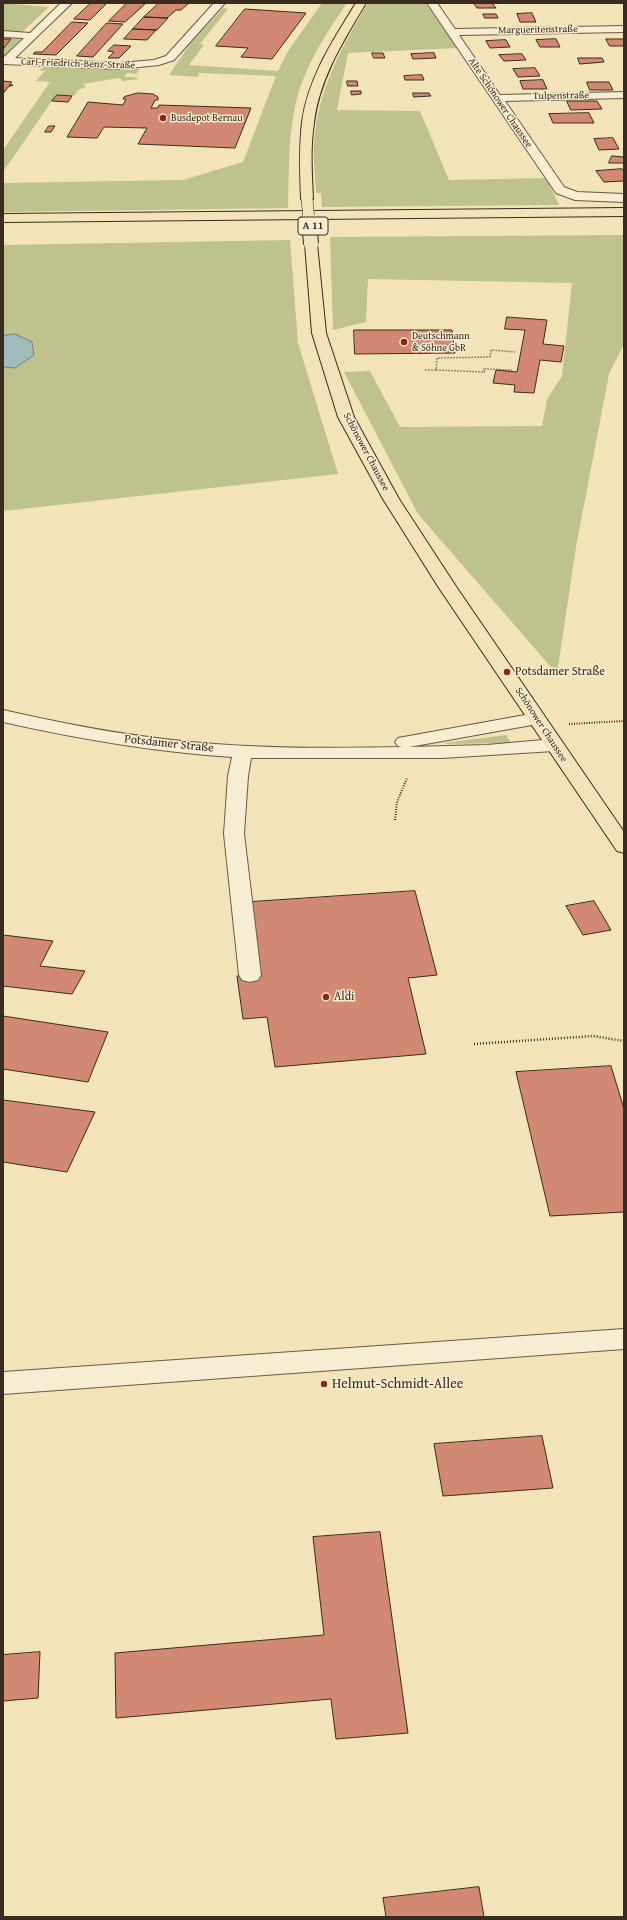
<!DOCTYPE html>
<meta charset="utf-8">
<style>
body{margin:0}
#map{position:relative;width:627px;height:1920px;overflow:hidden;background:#f2e3b9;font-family:"Gentium Book Plus",serif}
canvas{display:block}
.frame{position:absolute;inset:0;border:4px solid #392b1d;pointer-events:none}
</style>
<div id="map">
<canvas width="627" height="1920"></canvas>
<div class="frame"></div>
</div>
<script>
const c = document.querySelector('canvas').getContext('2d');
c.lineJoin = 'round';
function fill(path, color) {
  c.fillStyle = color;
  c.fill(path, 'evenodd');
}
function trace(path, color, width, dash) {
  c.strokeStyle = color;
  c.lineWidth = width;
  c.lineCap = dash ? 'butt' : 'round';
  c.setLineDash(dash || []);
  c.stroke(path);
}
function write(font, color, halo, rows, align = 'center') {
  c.font = font + ' "Gentium Book Plus",serif';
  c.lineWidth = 3;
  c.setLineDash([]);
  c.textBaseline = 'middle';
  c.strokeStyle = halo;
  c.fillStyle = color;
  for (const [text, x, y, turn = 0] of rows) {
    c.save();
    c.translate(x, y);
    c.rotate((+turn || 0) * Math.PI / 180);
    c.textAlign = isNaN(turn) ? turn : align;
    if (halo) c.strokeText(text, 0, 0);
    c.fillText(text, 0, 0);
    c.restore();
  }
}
const green = new Path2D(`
 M 3,3 L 49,7 L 21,33 L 3,33 Z
 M 322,3 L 347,3 C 325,35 300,73 294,113 C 288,144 289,176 288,208 L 3,212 L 3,183 L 183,180 L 243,162 L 276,76 L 199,73 L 198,77 L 169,75 L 192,41 L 223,8 L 228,9 L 200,44 L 204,45 L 189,65 L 278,71 L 288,51 Z
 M 368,3 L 425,3 L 458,48 L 348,53 L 337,110 L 420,111 L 449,180 L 546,178 L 559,205 L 322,207 L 321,193 L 316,193 C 315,176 313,158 314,141 C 318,90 342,46 368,3 Z
 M 3,35 L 23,37 L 3,57 L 3,49 L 10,39 L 3,39 Z
 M 47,65 L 140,69 L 136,74 L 127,73 L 124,77 L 135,77 L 139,79 L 123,81 L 119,78 L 83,84 L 86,87 L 78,90 L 74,96 L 56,95 L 3,172 L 3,150 L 50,82 L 36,81 L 45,71 L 39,70 Z
 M 624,235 L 624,344 L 609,374 L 576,547 L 557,674 L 418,514 L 344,372 L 370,371 L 400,427 L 542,426 L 547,399 L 562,376 L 572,283 L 368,279 L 366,322 L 333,330 L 330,237 Z
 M 290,240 L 298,343 L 338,474 L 3,511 L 3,367 L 15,368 L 15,334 L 3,336 L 3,245 Z
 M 506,735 L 511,743 L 447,744 L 444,743 Z`);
const water = new Path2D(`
 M 15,334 L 32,342 L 34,355 L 15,368 L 3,367 L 3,336 Z`);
const building = new Path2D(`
 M 91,3 L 107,3 L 90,20 L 74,19 Z
 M 127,3 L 146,3 L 125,22 L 109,21 Z
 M 159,3 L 189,3 L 181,10 L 176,10 L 167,18 L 144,17 Z
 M 492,3 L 496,8 L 477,8 L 474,4 Z
 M 245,9 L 306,13 L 272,59 L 241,57 L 248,48 L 216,46 Z
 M 532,13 L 536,22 L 520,22 L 517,14 Z
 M 483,14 L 496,14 L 498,18 L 485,18 Z
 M 144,17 L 167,18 L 168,18 L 157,30 L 133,29 Z
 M 72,22 L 88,23 L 56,55 L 33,54 L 35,52 L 42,52 Z
 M 107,23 L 123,24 L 93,57 L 77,56 Z
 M 133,29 L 156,30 L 147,40 L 124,39 Z
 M 3,39 L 11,39 L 3,49 Z
 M 556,39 L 560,47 L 540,47 L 536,40 Z
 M 606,39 L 624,39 L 624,46 L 610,46 Z
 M 506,40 L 510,47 L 490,48 L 486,41 Z
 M 114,45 L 131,46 L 119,58 L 108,58 L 114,52 L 108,51 Z
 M 372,53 L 383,53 L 385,58 L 374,58 Z
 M 434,53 L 436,58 L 413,59 L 411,54 Z
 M 522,54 L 526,60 L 504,61 L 499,55 Z
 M 578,58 L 602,58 L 604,62 L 580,64 Z
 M 535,68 L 540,76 L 518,77 L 513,69 Z
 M 422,75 L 424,80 L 405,80 L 404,76 Z
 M 543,80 L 547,89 L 523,89 L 520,81 Z
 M 3,81 L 12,82 L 9,85 L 13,85 L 8,87 L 3,94 Z
 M 347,81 L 357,81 L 358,86 L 348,86 Z
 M 587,82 L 609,82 L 613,90 L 590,90 Z
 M 351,91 L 361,91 L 361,94 L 352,95 Z
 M 138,93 L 153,94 L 158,97 L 158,100 L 155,100 L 151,108 L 158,108 L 159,105 L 251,108 L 235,148 L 138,144 L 147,128 L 104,127 L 97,138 L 67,137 L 88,102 L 123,105 L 126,99 L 123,99 L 124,97 Z
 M 413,93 L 429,93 L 431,96 L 414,97 Z
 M 57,95 L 72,96 L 68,102 L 52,101 Z
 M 567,101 L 597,101 L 602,109 L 571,110 Z
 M 589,113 L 594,123 L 553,123 L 549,114 Z
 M 49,126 L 55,126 L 51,132 L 45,132 Z
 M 613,138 L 619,149 L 599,150 L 594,139 Z
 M 612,156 L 624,157 L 624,163 L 609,163 Z
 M 622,169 L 624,172 L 624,181 L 604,182 L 596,171 Z
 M 507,317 L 547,320 L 543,344 L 564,346 L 561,362 L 540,360 L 534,393 L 514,392 L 515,385 L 493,383 L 496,370 L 517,372 L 525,330 L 505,329 Z
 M 354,330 L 452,330 L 455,353 L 355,354 Z
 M 415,891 L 437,975 L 408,978 L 426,1054 L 275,1067 L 267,1017 L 243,1019 L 237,976 L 261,974 L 251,902 Z
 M 594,901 L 611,930 L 583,935 L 566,906 Z
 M 3,935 L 53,941 L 40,966 L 85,971 L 72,994 L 3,986 Z
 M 3,1016 L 108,1032 L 88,1082 L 3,1069 Z
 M 611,1066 L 624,1109 L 624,1212 L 550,1216 L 516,1072 Z
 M 3,1100 L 95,1112 L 67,1172 L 3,1162 Z
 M 542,1436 L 553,1488 L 443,1496 L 434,1444 Z
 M 380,1532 L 408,1733 L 336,1739 L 331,1699 L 116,1718 L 115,1653 L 324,1635 L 313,1537 Z
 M 40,1652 L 38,1698 L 3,1701 L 3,1655 Z
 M 479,1887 L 484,1917 L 386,1917 L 383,1898 Z`);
const pathFar2 = new Path2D(`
 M 425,370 L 436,370 L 437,358 L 490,357 L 491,350 L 515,352
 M 436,370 L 484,372 L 484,369 L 512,370`);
const pathFar1 = new Path2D(`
 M 569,724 L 624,721
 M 395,820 L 397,802 L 407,778`);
const path = new Path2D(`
 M 474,1044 L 593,1036 L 624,1041`);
const minor = new Path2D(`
 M 61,3 L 72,3 L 15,58 L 120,63 L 154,60 L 166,56 L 214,3 L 225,3 L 174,60 L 159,65 L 120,69 L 3,64 L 3,58 L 24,38 L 3,37 L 3,31 L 30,33 Z
 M 427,3 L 437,3 L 455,29 L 624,26 L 624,32 L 459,35 L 500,95 L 624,92 L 624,98 L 505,101 L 564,187 L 577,192 L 624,194 L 624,202 L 575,200 L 556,193 Z
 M 3,710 C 73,726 143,739 215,744 C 277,749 340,748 402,747 L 398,746 L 395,742 L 398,738 L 536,713 L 543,715 L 545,719 L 543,723 L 409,747 L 487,745 L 554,739 L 561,741 L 564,745 L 561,749 L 554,751 L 442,758 L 251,758 L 248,776 L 244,834 L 261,975 L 258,980 L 250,982 L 242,980 L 239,975 L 224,834 L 228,776 L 232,757 C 155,752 79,739 3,722 Z
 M 624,1329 L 624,1349 L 3,1394 L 3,1372 Z`);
const major = new Path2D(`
 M 356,3 L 366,3 C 344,40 319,79 314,123 C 310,148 312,174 313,199 L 307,203 L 303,202 L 301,199 C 300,173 299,148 302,122 C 308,78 333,40 356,3 Z
 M 311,240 L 316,241 L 317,244 L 326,333 L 354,417 L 399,499 L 457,588 L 624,832 L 624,853 L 617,851 L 439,588 L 383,499 L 338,417 L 312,333 L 305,244 L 306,241 Z`);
const highway = new Path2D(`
 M 624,208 L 624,216 L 3,222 L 3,214 Z`);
const majorBridgeFar1 = new Path2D(`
 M 307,199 L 309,220`);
const majorBridge = new Path2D(`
 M 309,219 L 311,244`);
const markers = [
 [163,118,4,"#8f2418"],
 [404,342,4,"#8f2418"],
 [507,672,4,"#8f2418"],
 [326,997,4,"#8f2418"],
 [324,1384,4,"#8f2418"]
];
const farStreetnames = [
 ["Margueritenstraße",538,30,-1],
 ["Carl-Friedrich-Benz-Straße",78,64,2],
 ["Tulpenstraße",561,96,-1],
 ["Alte Schönower Chaussee",500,103,56],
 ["Schönower Chaussee",366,452,62],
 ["Schönower Chaussee",541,725,57]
];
const farPoinames = [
 ["Busdepot Bernau",171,118],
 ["Deutschmann",412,336],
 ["& Söhne GbR",412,348]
];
const shields = [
 [313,226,30]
];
const shieldNames = [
 ["A 11",313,226]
];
const poiNames = [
 ["Potsdamer Straße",515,672],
 ["Aldi",334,997]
];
const streetNames = [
 ["Potsdamer Straße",169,744,6]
];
const nearPoinames = [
 ["Helmut-Schmidt-Allee",332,1384]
];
fill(green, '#bec38d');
fill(water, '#a0bbbb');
trace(water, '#77817c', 1);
fill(building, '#d28973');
trace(building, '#392b1d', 1);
trace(minor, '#675944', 2);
trace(major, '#392b1d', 2);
trace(highway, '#392b1d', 2);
trace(pathFar2, '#392b1d', 1.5, [0.5, 1]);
trace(pathFar1, '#392b1d', 2, [1, 1.5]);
trace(path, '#392b1d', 2.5, [1, 2]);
fill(minor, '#f7edd2');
fill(major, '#f2e3b9');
fill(highway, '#f2e3b9');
trace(majorBridgeFar1, '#392b1d', 12, []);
trace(majorBridge, '#392b1d', 16, []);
trace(majorBridgeFar1, '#f2e3b9', 11);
trace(majorBridge, '#f2e3b9', 14);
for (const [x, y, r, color] of markers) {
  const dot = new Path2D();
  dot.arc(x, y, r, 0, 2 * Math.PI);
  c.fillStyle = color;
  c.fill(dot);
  trace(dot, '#f7edd2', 1.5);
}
write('10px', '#392b1d', '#f7edd2', farStreetnames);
write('10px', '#392b1d', '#f7edd2', farPoinames, 'left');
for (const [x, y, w] of shields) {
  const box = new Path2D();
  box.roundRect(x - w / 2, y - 9, w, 18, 3);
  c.fillStyle = '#f7edd2';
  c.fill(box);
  trace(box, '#392b1d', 1);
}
write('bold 11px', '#392b1d', null, shieldNames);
write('12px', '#392b1d', '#f7edd2', poiNames, 'left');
write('12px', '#392b1d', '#f7edd2', streetNames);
write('14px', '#392b1d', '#f7edd2', nearPoinames, 'left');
</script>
